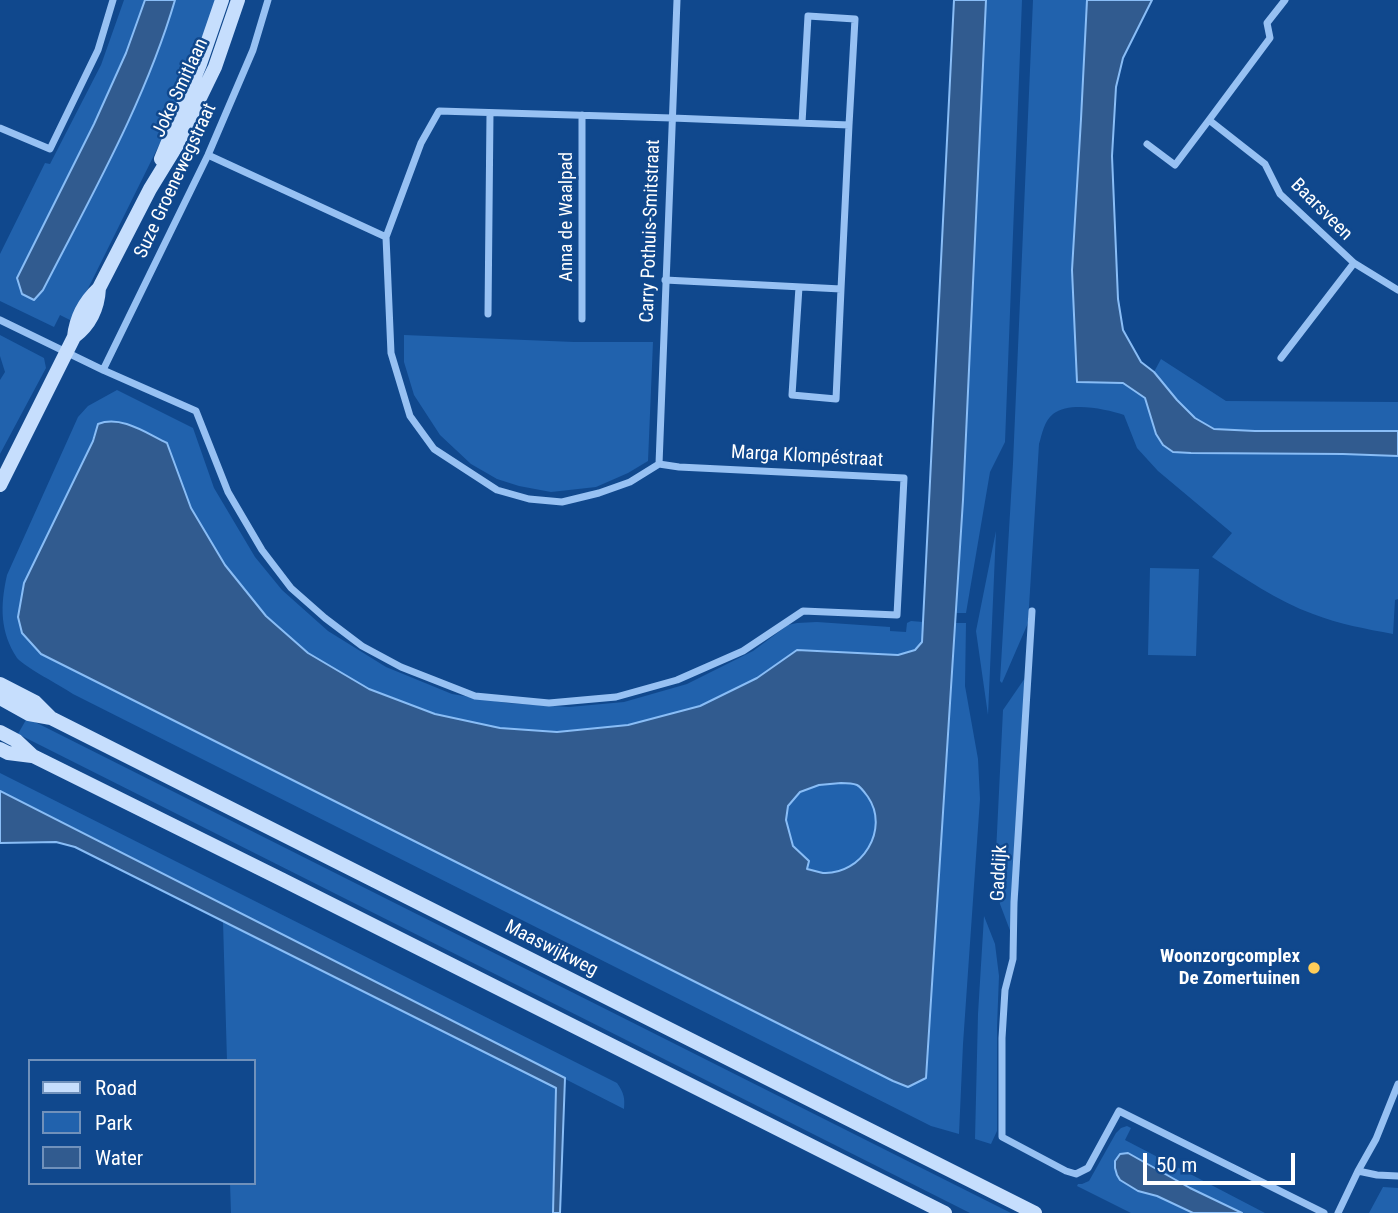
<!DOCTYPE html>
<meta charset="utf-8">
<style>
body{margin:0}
#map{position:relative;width:1398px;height:1213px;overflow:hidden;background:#10488d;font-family:"Roboto Condensed",sans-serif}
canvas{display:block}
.legend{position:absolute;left:28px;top:1059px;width:228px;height:126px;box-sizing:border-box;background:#10488d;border:2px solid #7091bb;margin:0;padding:9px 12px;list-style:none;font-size:21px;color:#fff}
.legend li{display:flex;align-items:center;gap:14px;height:35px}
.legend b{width:35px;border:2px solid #7091bb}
.scale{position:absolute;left:1143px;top:1153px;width:152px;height:32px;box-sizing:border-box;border:4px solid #fff;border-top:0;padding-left:9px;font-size:21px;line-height:24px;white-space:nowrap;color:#fff;-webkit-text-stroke:5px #10488d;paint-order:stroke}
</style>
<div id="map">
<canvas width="1398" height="1213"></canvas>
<ul class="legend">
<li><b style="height:9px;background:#c6defd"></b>Road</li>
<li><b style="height:19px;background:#2162ad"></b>Park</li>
<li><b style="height:19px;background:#315b8f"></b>Water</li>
</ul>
<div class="scale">50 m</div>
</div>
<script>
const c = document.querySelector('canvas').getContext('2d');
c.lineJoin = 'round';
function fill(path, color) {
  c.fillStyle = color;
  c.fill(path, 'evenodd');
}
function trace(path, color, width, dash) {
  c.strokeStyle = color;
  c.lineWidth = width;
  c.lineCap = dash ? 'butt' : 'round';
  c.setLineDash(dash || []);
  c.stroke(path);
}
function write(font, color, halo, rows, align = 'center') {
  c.font = font + ' "Roboto Condensed",sans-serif';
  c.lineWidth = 5;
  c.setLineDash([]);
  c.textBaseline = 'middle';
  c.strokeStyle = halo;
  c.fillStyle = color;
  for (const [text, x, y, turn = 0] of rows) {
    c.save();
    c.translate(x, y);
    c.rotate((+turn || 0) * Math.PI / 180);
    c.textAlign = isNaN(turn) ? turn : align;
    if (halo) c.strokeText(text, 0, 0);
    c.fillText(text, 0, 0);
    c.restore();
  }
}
const green = new Path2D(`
 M 124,0 L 145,0 L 126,53 L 94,124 L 17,278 L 34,300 L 44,290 C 91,196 145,102 175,0 L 216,0 L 192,70 L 164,135 L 72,321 L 60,315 L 54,327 L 0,301 L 0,254 L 45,163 L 50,164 L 101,65 Z
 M 986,0 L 1022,0 L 1005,442 L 990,472 L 966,613 L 955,613 L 963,500 Z
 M 1033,0 L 1087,0 L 1081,119 L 1072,270 L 1077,382 L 1123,383 L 1145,398 L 1156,434 L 1343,454 L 1398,456 L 1398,599 L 1395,600 L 1393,634 C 1366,629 1339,624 1313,614 C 1277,601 1244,578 1212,557 L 1232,533 L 1158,471 L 1137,448 L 1124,415 C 1106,409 1070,401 1053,414 C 1044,421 1042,434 1039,444 L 1028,623 L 1002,683 L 1000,681 L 1013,463 Z
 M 0,335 L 44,358 L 46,368 L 0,454 L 0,380 L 5,372 L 0,356 Z
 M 404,335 L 574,342 L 653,342 L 648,461 L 628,473 L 596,487 L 551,492 L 519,486 L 497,479 L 471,464 L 440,435 L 414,395 L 404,362 Z
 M 1161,359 L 1226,401 L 1398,402 L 1398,431 L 1254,431 L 1214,429 L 1195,418 L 1177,400 L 1154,372 Z
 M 117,390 L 193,428 L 214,488 L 255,557 L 282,590 L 328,631 L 386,667 L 452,694 L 507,703 L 569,707 L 624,702 L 687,684 L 753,651 L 788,625 L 797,623 L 817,622 L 890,627 L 890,631 L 906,632 L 907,623 L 911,621 L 923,622 L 922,642 L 915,650 L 898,655 L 797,650 L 757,678 L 700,706 L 628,725 L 557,732 L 500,728 L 435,714 L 369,689 L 308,653 L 266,616 L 225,565 L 191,508 L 167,443 L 98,424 L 22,633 L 41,654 L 908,1087 L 954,623 L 966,623 L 965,686 L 978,759 L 980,799 L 963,1044 L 959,1134 L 931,1126 L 73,694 C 60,685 26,668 17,658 C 0,632 0,606 7,575 L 78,417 L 88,406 Z
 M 996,531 L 988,715 L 976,631 Z
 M 1150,568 L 1199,569 L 1196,656 L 1148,655 Z
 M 1025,678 L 1019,885 L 1014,941 L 1000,904 L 995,873 L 1003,710 Z
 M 27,718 L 1011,1213 L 970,1213 L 18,734 Z
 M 0,773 L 617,1083 C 624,1093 625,1098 624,1109 L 0,791 Z
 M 841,783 C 846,783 852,783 857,785 C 861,787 865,793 868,797 C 890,829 862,875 823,873 C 818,872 812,870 807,868 L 808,861 L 793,846 L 785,820 L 788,806 L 800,792 L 819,785 Z
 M 984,916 L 995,944 L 999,976 L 997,1027 L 997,1131 L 991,1144 L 975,1139 L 978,1014 Z
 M 223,921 L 556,1088 L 553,1213 L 231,1213 L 230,1183 L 254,1183 L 254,1061 L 227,1061 Z
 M 1127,1126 L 1131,1128 L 1125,1140 L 1265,1213 L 1240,1213 L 1190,1188 L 1128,1153 L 1120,1154 L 1116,1161 C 1119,1168 1121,1177 1126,1182 C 1133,1191 1147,1192 1156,1196 C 1168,1201 1183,1207 1193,1213 L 1131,1213 L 1077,1186 L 1078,1184 L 1082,1184 L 1089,1181 L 1116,1133 L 1121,1128 Z
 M 1383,1187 L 1398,1188 L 1398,1213 L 1369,1213 Z`);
const water = new Path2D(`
 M 145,0 L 175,0 C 145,102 91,196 43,290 L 34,300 L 22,294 L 17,278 L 94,124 L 126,53 Z
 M 954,0 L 986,0 L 963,500 L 926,1078 L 908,1087 L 893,1081 L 41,654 L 22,633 L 18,617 L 24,583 L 93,441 L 98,424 C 121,415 146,433 167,443 L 191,508 L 225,565 L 266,616 L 308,653 L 369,689 L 435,714 L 500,728 L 557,732 L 628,725 L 700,706 L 757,678 L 797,650 L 898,655 L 915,650 L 922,642 L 923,622 ZM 841,783 C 846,783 852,783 857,785 C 861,787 865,793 868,797 C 890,829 862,875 823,873 C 818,872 812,870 807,869 L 809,861 L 793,846 L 786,820 L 788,806 L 800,792 L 819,785 Z
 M 1087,0 L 1152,0 L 1123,58 L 1116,87 L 1112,156 L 1118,299 L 1123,330 L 1141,362 L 1154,372 L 1177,400 L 1195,418 L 1214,429 L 1255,431 L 1398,431 L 1398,456 L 1343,454 L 1191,453 L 1173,452 L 1163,445 L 1156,434 L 1145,398 L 1123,383 L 1077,382 L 1072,270 L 1081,119 Z
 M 0,791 L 565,1078 L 560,1213 L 553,1213 L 556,1088 L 75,847 L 56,842 L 0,843 Z
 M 1128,1153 L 1190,1188 L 1242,1213 L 1193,1213 L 1157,1196 L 1138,1191 L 1120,1180 L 1117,1175 L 1115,1168 L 1115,1161 L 1120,1154 Z`);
const street = new Path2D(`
 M 582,115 L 582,319
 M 802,123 L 808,16 L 855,19 L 849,125
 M 0,128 L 50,149 L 98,50 L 113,0
 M 1147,144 L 1175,165 L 1209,120
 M 208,155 L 386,237
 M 1354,263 L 1398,290
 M 799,287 L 792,395 L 836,399 L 841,289
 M 488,314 L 490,113
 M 0,320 L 103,370 L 196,411 L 228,492 L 262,550 L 291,588 L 325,618 L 362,646 L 401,667 L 475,696 L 549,703 L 616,697 L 677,680 L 743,651 L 803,611 L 897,615 L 904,478 L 679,467 L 659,464
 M 1281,358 L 1354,263 L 1280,194 L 1265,164 L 1209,120 L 1270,38 L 1267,23 L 1285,0
 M 103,370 L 208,155 L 253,50 L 268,0
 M 659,464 L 630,482 L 599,493 L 562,502 L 529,499 L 497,490 L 434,449 L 410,416 L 391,353 L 386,237 L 421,143 L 439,111 L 672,118 L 849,125 L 841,289 L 665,280
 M 659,464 L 677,0
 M 1032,611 L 1014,902 L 1013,959 L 1005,990 L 1002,1038 L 1002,1137 L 1066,1171 L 1076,1174 L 1088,1168 L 1119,1111 L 1324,1213
 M 1358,1171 L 1377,1175 L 1398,1176
 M 1338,1213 L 1358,1171 L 1376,1139 L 1398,1084`);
const secondary = new Path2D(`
 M 161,159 L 200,64 L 222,0
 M 74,337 C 90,325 98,308 99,288
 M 0,485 L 74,337 C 76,317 84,302 99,288 L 150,189 L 177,145 L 215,67 L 238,0
 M 0,684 L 35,702 L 51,718
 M 0,698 L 29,714 L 51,718 L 1035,1213
 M 0,732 L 17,741 L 33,756 L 283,880 L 945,1213
 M 0,749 L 8,753 L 32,756`);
const markers = [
 [1314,968,7,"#ffcd59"]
];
const streetNames = [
 ["Joke Smitlaan",181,88,-65],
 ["Suze Groenewegstraat",176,181,-65],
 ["Baarsveen",1321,210,45],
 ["Anna de Waalpad",567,217,-90],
 ["Carry Pothuis-Smitstraat",651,231,-88],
 ["Marga Klompéstraat",807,457,3],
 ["Gaddijk",1000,873,-87],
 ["Maaswijkweg",551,949,27]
];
const poiNames = [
 ["Woonzorgcomplex",1300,957],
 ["De Zomertuinen",1300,979]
];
fill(green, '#2162ad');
fill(water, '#315b8f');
trace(water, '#89bdf6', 2);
trace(street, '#97c1f3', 7);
trace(secondary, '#c6defd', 14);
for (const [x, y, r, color] of markers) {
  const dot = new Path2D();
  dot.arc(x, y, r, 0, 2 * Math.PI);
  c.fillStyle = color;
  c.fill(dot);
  trace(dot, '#10488d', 2.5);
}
write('19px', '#fff', '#10488d', streetNames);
write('bold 19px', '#fff', '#10488d', poiNames, 'right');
</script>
